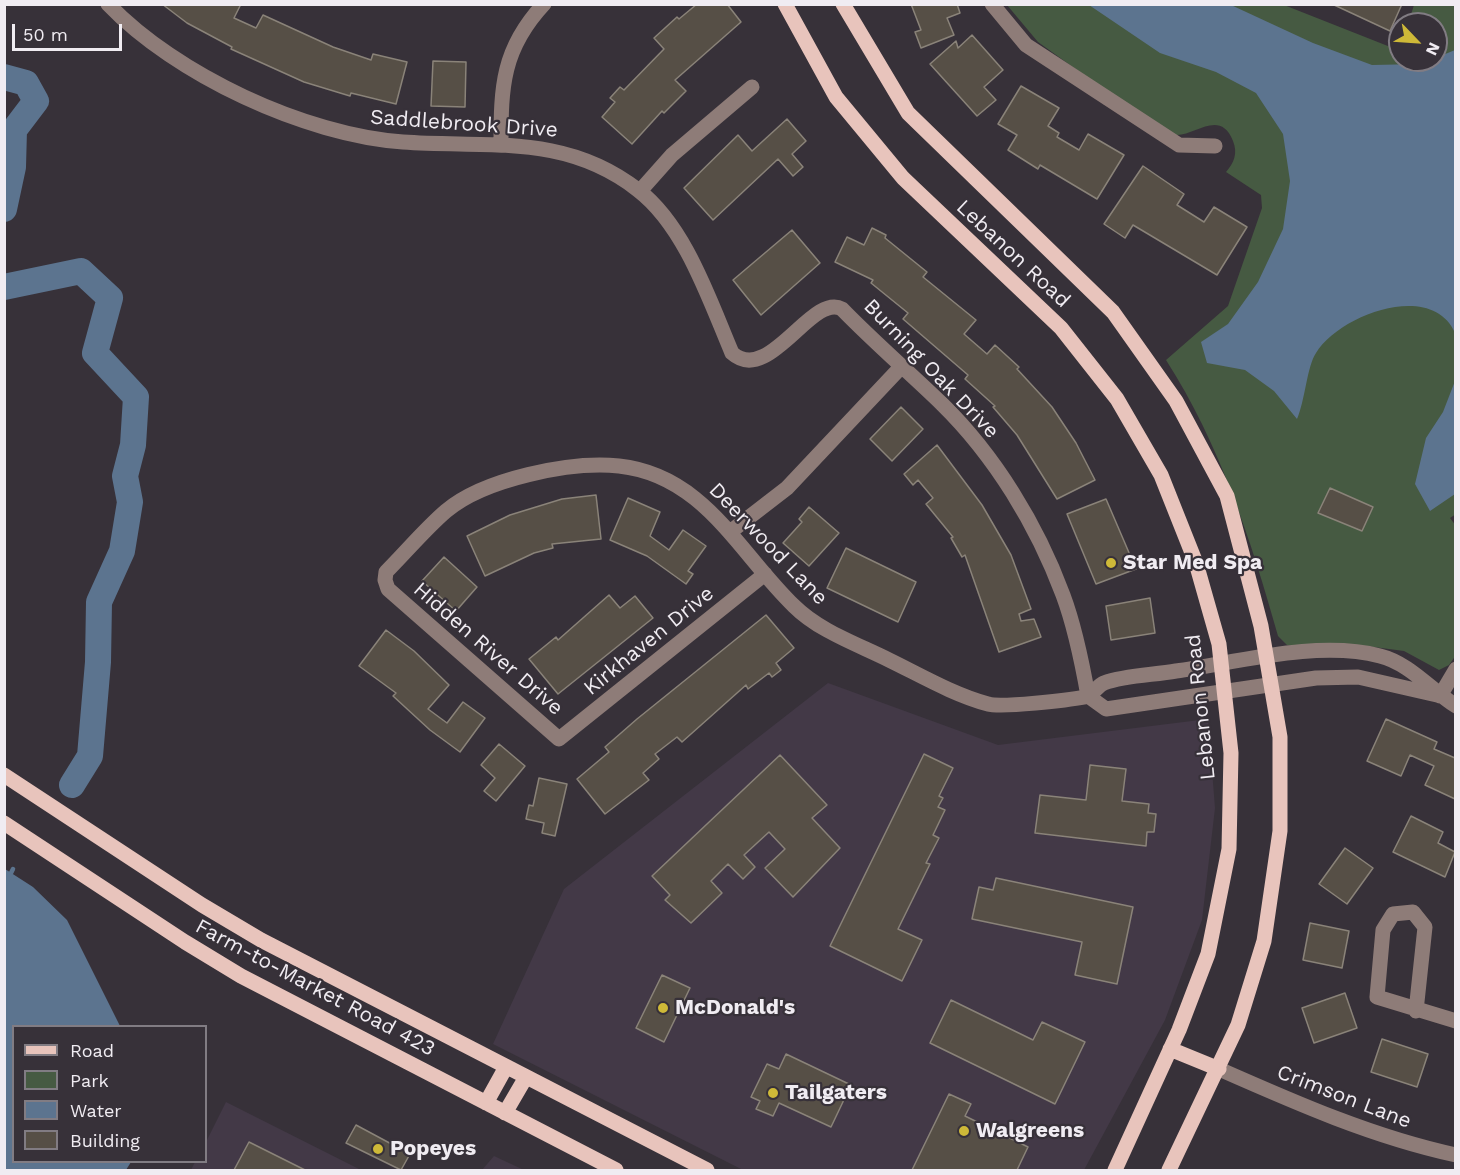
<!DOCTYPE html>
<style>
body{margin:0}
#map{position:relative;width:1460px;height:1175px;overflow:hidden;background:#373139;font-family:"Work Sans",sans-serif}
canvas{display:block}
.frame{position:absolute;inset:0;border:6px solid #f0ecf2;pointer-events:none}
.legend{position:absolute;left:12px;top:1025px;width:195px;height:138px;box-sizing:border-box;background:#373139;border:2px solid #817c83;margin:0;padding:8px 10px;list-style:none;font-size:18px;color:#f0ecf2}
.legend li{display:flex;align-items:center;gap:12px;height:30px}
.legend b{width:30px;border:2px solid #817c83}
.north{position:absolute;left:1388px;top:12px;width:60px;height:60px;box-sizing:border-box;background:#373139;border:2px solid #817c83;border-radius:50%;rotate:115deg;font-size:16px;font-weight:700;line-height:24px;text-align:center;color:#f0ecf2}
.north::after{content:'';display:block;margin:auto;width:21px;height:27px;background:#ceb938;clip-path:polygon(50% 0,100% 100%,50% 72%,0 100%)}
.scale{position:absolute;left:12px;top:24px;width:110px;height:27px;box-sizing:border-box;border:3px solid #f0ecf2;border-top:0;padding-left:8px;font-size:18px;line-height:21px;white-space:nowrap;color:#f0ecf2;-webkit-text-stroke:4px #373139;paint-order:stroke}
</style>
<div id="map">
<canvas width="1460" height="1175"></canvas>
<div class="frame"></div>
<ul class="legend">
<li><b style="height:8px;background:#e8c4bc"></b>Road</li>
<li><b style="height:16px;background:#465a42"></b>Park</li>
<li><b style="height:16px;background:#5c748f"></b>Water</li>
<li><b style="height:16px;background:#564f46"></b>Building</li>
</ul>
<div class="north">N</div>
<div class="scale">50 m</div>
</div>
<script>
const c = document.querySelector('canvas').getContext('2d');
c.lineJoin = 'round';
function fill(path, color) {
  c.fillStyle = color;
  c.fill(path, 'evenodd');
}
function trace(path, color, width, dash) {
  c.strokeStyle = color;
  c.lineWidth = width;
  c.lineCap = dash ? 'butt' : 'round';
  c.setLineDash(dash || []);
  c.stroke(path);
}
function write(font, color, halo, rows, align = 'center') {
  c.font = font + ' "Work Sans",sans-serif';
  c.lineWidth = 4.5;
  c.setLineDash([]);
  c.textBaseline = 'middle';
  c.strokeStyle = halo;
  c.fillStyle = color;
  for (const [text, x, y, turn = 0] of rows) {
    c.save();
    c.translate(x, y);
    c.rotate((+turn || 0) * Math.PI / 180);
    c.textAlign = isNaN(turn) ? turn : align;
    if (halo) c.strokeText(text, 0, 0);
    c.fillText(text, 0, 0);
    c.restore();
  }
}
const built = new Path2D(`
 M 828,683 L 998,745 L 1208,719 L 1215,808 L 1202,920 L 1165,1020 L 1084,1170 L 743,1170 L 493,1044 L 564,889 Z
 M 226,1102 L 361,1170 L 191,1170 L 195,1162 L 206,1162 L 206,1142 Z
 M 494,1156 L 524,1170 L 482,1170 Z`);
const green = new Path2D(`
 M 1007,5 L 1284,5 L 1398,50 L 1400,45 L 1400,60 L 1436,60 L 1436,24 L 1408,24 L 1414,5 L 1455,5 L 1456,514 L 1450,518 L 1456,526 L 1456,655 L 1449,665 L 1439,670 L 1404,651 L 1366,646 L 1287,645 L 1278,636 C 1251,540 1220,444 1166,360 L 1228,306 L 1262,208 L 1261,195 L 1226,172 C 1234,163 1238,153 1233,141 C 1220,108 1194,137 1175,135 L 1123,103 L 1038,42 Z`);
const water = new Path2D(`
 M 1089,5 L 1231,5 L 1313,43 L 1372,65 L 1421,64 L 1455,50 L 1455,333 C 1432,280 1339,315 1316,353 C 1307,366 1305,401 1297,419 L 1274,391 L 1245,370 L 1207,363 L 1201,342 L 1228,324 L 1258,282 L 1283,229 L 1290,181 L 1283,134 L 1256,93 L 1216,72 L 1160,53 Z
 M 1455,381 L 1455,494 L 1430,511 L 1415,484 L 1426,438 L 1443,412 Z
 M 5,869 L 33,887 L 67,920 L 120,1026 L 14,1026 L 14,1162 L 131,1162 L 126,1170 L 5,1170 Z`);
const stream = new Path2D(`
 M 4,887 L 13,869`);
const river = new Path2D(`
 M 4,77 L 26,83 L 36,101 L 14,130 L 13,167 L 4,209
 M 4,287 L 81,271 L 110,298 L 95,353 L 136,397 L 133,445 L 125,476 L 130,502 L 122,551 L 99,602 L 98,662 L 90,756 L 72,785`);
const building = new Path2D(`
 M 162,4 L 241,4 L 234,18 L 256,28 L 263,15 L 333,47 L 371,60 L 373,54 L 407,62 L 396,104 L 351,93 L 350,96 L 304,82 L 231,49 L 232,47 L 187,23 Z
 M 697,4 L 727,4 L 741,22 L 675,80 L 686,91 L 664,113 L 662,111 L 632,144 L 602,117 L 615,102 L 610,98 L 620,87 L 624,90 L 664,49 L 654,38 L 677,17 L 679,19 Z
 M 911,4 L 957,4 L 960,13 L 947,18 L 954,35 L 921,48 L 915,32 L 921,30 Z
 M 1332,4 L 1402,4 L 1390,31 Z
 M 972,35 L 1003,70 L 984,87 L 996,100 L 977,116 L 930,64 L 956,41 L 958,48 Z
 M 433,61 L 466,62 L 465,107 L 431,106 Z
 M 1021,86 L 1059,108 L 1048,126 L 1059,133 L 1057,137 L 1079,150 L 1088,134 L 1124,155 L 1097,199 L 1040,165 L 1038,169 L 1008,150 L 1017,135 L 998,124 Z
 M 787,119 L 806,141 L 792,154 L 803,167 L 793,176 L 778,159 L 713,220 L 684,188 L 738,135 L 752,151 Z
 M 1143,166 L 1184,194 L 1177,205 L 1204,222 L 1214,207 L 1247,227 L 1217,275 L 1133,225 L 1125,238 L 1104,224 Z
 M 872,228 L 886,235 L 885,238 L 927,272 L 923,277 L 976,320 L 964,334 L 987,354 L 995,345 L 1019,367 L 1017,369 L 1052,407 L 1076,443 L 1095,480 L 1057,499 L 1017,435 L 993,407 L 995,406 L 965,379 L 968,375 L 903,319 L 908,313 L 871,283 L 873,280 L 835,262 L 847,237 L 864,245 Z
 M 792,230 L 820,263 L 761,315 L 733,280 Z
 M 901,407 L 923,429 L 892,461 L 870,439 Z
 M 937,445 L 982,505 L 1011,555 L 1031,609 L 1019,614 L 1021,621 L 1034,619 L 1041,637 L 999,652 L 965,555 L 962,557 L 951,538 L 953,537 L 926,504 L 933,498 L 918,480 L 913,485 L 904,474 Z
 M 1330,488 L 1373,507 L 1362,531 L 1318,513 Z
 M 596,495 L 601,539 L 552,544 L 553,548 L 534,553 L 485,576 L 467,536 L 510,515 L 562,499 Z
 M 628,498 L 660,512 L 650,536 L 669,550 L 683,530 L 706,546 L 688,571 L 693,574 L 686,584 L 647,556 L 610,540 Z
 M 1106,499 L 1136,569 L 1096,584 L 1067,514 Z
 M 809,507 L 839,533 L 809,566 L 783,543 L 802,522 L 799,519 Z
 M 846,548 L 916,582 L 898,622 L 827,588 Z
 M 444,557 L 477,587 L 456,611 L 422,581 Z
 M 609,595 L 620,608 L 635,596 L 653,618 L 558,694 L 529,659 L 556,637 L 558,640 Z
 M 1150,598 L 1155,633 L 1111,640 L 1106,606 Z
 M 766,615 L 794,648 L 776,663 L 781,670 L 772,677 L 769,673 L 748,689 L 746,685 L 682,742 L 677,737 L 655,754 L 659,759 L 643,773 L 649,780 L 605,814 L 577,779 L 609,752 L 605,747 L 637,719 Z
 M 386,630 L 414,651 L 449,685 L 428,709 L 447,723 L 463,702 L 485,718 L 460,752 L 430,730 L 393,696 L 396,693 L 359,666 Z
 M 1386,719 L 1437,742 L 1434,749 L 1455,758 L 1455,799 L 1425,785 L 1434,766 L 1410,755 L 1401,776 L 1367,761 Z
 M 499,744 L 525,766 L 496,801 L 484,791 L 495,778 L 481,765 Z
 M 924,754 L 953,768 L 939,796 L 943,798 L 938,807 L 945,810 L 933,835 L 939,838 L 926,863 L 930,864 L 898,929 L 922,940 L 902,981 L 830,946 Z
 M 780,755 L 827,805 L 812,818 L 840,848 L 793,897 L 765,868 L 785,849 L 769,832 L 744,855 L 755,867 L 743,879 L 728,864 L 711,881 L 722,893 L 691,923 L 665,900 L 670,895 L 652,876 Z
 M 1090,765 L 1126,769 L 1122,801 L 1149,804 L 1148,813 L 1156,814 L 1154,832 L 1147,832 L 1146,846 L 1035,833 L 1040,795 L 1086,800 Z
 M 539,778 L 567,784 L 555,836 L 542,833 L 544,823 L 526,819 L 529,805 L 533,806 Z
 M 1411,816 L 1443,832 L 1438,843 L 1455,852 L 1445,877 L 1393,852 Z
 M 1345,848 L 1373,868 L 1347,904 L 1319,884 Z
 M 996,878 L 1133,907 L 1117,984 L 1075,975 L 1082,942 L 972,919 L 979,887 L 993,890 Z
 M 1310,923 L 1349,931 L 1342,968 L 1303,960 Z
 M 662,975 L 690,988 L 664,1042 L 636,1028 Z
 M 1345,993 L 1357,1028 L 1314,1043 L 1302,1008 Z
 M 951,1000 L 1033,1040 L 1042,1022 L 1085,1042 L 1055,1104 L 930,1043 Z
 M 1382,1039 L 1428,1054 L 1417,1087 L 1371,1072 Z
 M 786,1054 L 851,1085 L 831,1127 L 779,1103 L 773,1116 L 756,1109 L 760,1101 L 751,1097 L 767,1064 L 779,1069 Z
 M 949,1094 L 971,1104 L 965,1116 L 1028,1147 L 1017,1170 L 912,1170 Z
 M 356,1125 L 410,1154 L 401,1170 L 346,1143 Z
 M 249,1142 L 305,1170 L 234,1170 Z`);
const minor = new Path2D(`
 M 108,4 C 176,75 305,135 403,142 C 488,148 565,133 638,190 C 685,226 709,299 732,353 C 769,386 812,292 842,309 C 874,342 909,372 942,404 C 995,456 1037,525 1063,595 C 1075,627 1082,662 1088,696
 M 992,4 L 1026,45 L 1179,145 L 1215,146
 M 501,144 C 501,87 502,49 544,4
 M 640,191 L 672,155 L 752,87
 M 730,532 L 787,488 L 901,367
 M 765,574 L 559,739 L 388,589 L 385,580 L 386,572 C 406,552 425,529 446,511 C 484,479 570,461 619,466 C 704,475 739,553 794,606 C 819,631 857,644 889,660 C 920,675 954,695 988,704 C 1001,708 1069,700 1085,697 C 1093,695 1097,686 1104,683 C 1125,675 1154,675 1176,671 C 1239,662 1318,640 1380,656 C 1409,663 1431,690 1456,706
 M 1088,696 L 1106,709 L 1316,678 L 1358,677 L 1437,695
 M 1440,696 L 1456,669
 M 1416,1011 L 1425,927 L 1413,912 L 1393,914 L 1383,930 L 1377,997 L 1456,1021
 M 1219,1069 C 1296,1103 1373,1137 1456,1155`);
const major = new Path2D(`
 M 785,4 L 836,97 L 903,178 L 1061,328 L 1117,399 L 1161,475 L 1196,563 L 1219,644 L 1231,753 L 1229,849 L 1208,954 L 1179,1030 L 1115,1170
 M 843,4 L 908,113 L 1113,312 L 1176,401 L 1227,496 L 1261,626 L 1280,737 L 1280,831 L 1264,941 L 1238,1025 L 1169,1170
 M 4,775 L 202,905 L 261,940 L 707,1170
 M 4,823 L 185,942 L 241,976 L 616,1170
 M 1170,1049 L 1219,1069
 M 486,1103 L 506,1067
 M 505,1113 L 526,1077`);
const markers = [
 [1111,563,6,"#ceb938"],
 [663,1008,6,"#ceb938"],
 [773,1093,6,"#ceb938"],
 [964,1131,6,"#ceb938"],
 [378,1149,6,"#ceb938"]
];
const streetNames = [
 ["Saddlebrook Drive",464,124,4],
 ["Lebanon Road",1013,254,43],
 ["Burning Oak Drive",931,369,46],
 ["Deerwood Lane",768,544,46],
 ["Kirkhaven Drive",649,641,-39],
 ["Hidden River Drive",488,649,41],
 ["Lebanon Road",1201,707,-96],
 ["Farm-to-Market Road 423",315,988,28],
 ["Crimson Lane",1344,1097,21]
];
const poiNames = [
 ["Star Med Spa",1123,563],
 ["McDonald's",675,1008],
 ["Tailgaters",785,1093],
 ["Walgreens",976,1131],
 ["Popeyes",390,1149]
];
fill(built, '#433947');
fill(green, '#465a42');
fill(water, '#5c748f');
trace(stream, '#5c748f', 4.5);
trace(river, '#5c748f', 26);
fill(building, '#564f46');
trace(building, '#8a8379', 1.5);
trace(minor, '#8e7c78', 15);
trace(major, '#e8c4bc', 15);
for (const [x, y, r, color] of markers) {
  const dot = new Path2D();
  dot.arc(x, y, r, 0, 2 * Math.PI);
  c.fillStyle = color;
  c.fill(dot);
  trace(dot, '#373139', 2);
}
write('21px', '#f0ecf2', '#373139', streetNames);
write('bold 21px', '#f0ecf2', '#373139', poiNames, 'left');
</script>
